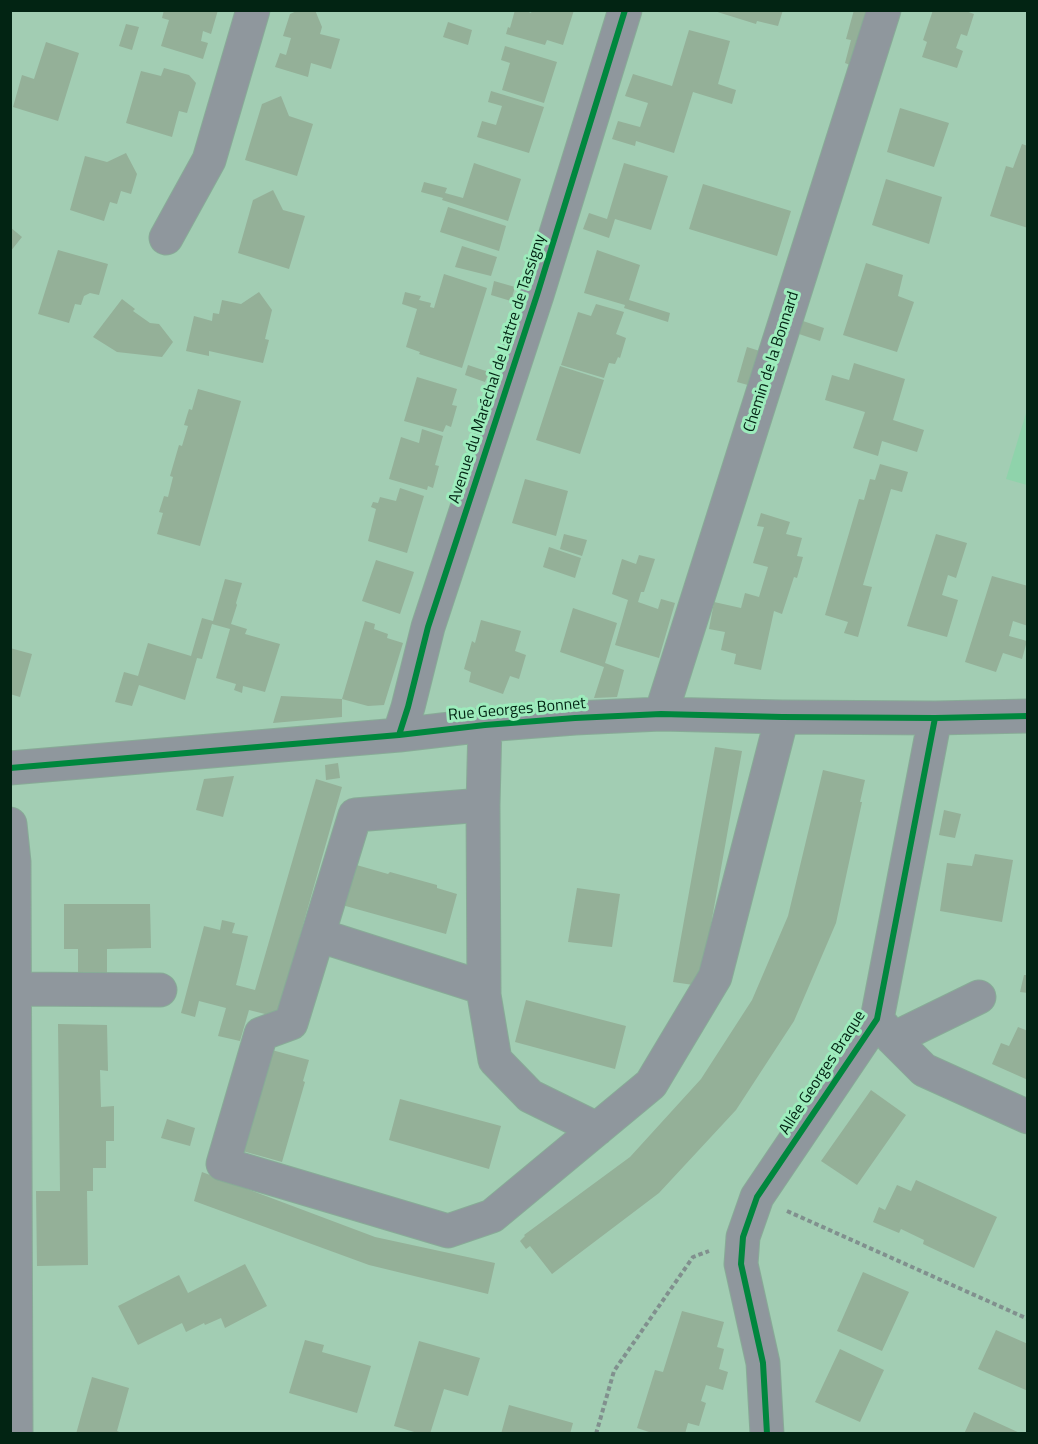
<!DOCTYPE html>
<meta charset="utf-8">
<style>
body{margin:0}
#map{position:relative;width:1038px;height:1444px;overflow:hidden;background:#a2cdb3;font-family:"Titillium Web",sans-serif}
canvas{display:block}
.frame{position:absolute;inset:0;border:12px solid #022413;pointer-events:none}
</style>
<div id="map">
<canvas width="1038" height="1444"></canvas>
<div class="frame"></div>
</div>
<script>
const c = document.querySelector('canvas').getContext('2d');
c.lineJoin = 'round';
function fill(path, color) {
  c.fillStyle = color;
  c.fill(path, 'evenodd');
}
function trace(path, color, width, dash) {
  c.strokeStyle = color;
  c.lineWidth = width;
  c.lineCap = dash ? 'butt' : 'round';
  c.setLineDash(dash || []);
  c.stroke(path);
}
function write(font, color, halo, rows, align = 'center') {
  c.font = font + ' "Titillium Web",sans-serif';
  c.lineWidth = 6;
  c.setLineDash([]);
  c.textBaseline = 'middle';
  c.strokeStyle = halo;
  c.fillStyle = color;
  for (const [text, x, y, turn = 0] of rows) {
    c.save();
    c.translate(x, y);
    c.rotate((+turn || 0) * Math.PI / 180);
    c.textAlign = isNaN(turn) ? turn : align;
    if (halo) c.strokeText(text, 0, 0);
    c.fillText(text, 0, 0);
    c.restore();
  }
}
const built = new Path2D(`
 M 1027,410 L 1027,485 L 1006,479 Z`);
const building = new Path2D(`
 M 164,10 L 218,10 L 211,34 L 203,31 L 201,41 L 208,43 L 203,59 L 161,46 L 169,20 L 162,18 Z
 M 299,10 L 315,10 L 322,27 L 320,34 L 340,39 L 331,69 L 311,63 L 308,77 L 275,67 L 280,53 L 286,55 L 291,38 L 283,36 L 290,14 Z
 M 515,10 L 524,10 L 531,13 L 532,10 L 574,10 L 563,45 L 547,40 L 545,45 L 506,34 L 508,27 L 510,28 Z
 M 711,10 L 783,10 L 778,26 L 757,21 L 756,24 Z
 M 854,10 L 873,10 L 855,67 L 845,63 L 851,40 L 846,39 Z
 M 933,10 L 963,10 L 974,14 L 967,36 L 961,34 L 956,48 L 963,51 L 957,68 L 922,57 L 927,42 L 923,40 Z
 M 448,22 L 472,30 L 468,45 L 443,37 Z
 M 126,24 L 139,27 L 132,50 L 119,46 Z
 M 689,30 L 730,41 L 718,84 L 736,90 L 732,104 L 693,92 L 674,153 L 636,141 L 635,146 L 612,139 L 618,121 L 640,127 L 648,103 L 625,96 L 633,74 L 672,86 Z
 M 46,42 L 79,53 L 58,121 L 13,107 L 22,75 L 34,79 Z
 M 505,46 L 557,62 L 544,103 L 502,90 L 510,63 L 501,60 Z
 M 164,68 L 189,75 L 196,83 L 187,113 L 179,111 L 172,137 L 126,123 L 141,71 L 161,76 Z
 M 491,91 L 544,107 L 529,153 L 477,137 L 482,121 L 496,125 L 502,106 L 488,102 Z
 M 281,96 L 289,116 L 313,124 L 297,176 L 245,160 L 262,104 Z
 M 900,108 L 949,123 L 934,167 L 887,152 Z
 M 1022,144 L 1028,146 L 1028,228 L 990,216 L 1006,166 L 1013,168 Z
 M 126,153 L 137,174 L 131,194 L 121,191 L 117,204 L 110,202 L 104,221 L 70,210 L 85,156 L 107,162 Z
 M 474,163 L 521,179 L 508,221 L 442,200 L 443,198 L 421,192 L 424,182 L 447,188 L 445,193 L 463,198 Z
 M 624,163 L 668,176 L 651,230 L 615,219 L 609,238 L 583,229 L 589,213 L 607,219 Z
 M 886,179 L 942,197 L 929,244 L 872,225 Z
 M 703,184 L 791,211 L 777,256 L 689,229 Z
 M 273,190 L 283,210 L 305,216 L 289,269 L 238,253 L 253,200 Z
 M 448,207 L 506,226 L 499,251 L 440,232 Z
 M 10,227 L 22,237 L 10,252 Z
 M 462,246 L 497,257 L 491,276 L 455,267 Z
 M 58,250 L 108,264 L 99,295 L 90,293 L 84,296 L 81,305 L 75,304 L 69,323 L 38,314 Z
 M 597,250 L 640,265 L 629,300 L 670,313 L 668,322 L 624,308 L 625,305 L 584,293 Z
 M 866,263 L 903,275 L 898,296 L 914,302 L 897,352 L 843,335 Z
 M 444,274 L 487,288 L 462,368 L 419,354 L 420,352 L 406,347 L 417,309 L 402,304 L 405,292 L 421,296 L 419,300 L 431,303 L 430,307 L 434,308 Z
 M 494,281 L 515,287 L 511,301 L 491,295 Z
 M 259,292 L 272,310 L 265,339 L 269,340 L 263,363 L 209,351 L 209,356 L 186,351 L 194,316 L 212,321 L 213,313 L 219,314 L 222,300 L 241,304 Z
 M 122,299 L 135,309 L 133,311 L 150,323 L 159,324 L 173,342 L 162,357 L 117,352 L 93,337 Z
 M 596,304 L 624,312 L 616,334 L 626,338 L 620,358 L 618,357 L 615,364 L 609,363 L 604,378 L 561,365 L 578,312 L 591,316 Z
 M 797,319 L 824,328 L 820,341 L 793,332 Z
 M 747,347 L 766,353 L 755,387 L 737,382 Z
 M 854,363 L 905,379 L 893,420 L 924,430 L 917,452 L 882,441 L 878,456 L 853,448 L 865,412 L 825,400 L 832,375 L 849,380 Z
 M 468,365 L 489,372 L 485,382 L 465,375 Z
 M 560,366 L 604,380 L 580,454 L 536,440 Z
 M 417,377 L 457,389 L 452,405 L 457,406 L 451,427 L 446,425 L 443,432 L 404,421 Z
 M 198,389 L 241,401 L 200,546 L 157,534 L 163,513 L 159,512 L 164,496 L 168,497 L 173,477 L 170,476 L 179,445 L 182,446 L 188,426 L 184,425 L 189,409 L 192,410 Z
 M 422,429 L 443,436 L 435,465 L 439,466 L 433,488 L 428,486 L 427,490 L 389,479 L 401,437 L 419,443 Z
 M 880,464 L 908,472 L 902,492 L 891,489 L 863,585 L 872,587 L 858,637 L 844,633 L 848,622 L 825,615 L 859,499 L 864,500 L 870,479 L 875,480 Z
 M 525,479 L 568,491 L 556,536 L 512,523 Z
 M 400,488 L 424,496 L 407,553 L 368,541 L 376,509 L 371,507 L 373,502 L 378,503 L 380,497 L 396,501 Z
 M 761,513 L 790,522 L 786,534 L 802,538 L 797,556 L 803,557 L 797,578 L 794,577 L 782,614 L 774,611 L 761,670 L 734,664 L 736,654 L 721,650 L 725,632 L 709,629 L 714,602 L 741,608 L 745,593 L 759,597 L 768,567 L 753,563 L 764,527 L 757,526 Z
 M 564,534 L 587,540 L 582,556 L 560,549 Z
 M 936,534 L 967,543 L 956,578 L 948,575 L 942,595 L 958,600 L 947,637 L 907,626 Z
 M 549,547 L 581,558 L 575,578 L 543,567 Z
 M 639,555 L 655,559 L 644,592 L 641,592 L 638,602 L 658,609 L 661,599 L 675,603 L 659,658 L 615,645 L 628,600 L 612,594 L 622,559 L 636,564 Z
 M 376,560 L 414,572 L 400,614 L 362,601 Z
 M 992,576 L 1028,586 L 1028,626 L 1013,621 L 1009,636 L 1027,641 L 1022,659 L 1003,653 L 996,672 L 965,662 Z
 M 225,579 L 242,583 L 236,603 L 237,605 L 231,624 L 247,629 L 245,634 L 280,644 L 265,692 L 243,686 L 242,693 L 234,690 L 236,684 L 216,678 L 230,629 L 212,624 L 202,659 L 197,658 L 185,700 L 139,685 L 132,706 L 115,702 L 124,672 L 138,676 L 148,643 L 191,656 L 202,618 L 213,621 Z
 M 573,608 L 617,623 L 605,663 L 624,670 L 617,697 L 594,698 L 604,667 L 560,652 Z
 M 481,620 L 521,631 L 515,651 L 526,655 L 519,679 L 510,676 L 503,694 L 469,682 L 471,672 L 464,669 L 472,641 L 475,643 Z
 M 365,621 L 375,624 L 374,629 L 388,634 L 387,638 L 403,643 L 384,705 L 368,706 L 342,699 Z
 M 10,648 L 32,654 L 20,697 L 10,694 Z
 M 281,696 L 342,699 L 342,717 L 273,723 Z
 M 715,747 L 742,751 L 700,986 L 673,982 Z
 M 338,763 L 340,778 L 326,780 L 325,765 Z
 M 823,770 L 865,780 L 860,802 L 862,802 L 836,923 L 794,1021 L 736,1110 L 659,1193 L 552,1274 L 530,1246 L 526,1249 L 520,1241 L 525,1236 L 524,1235 L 630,1157 L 701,1079 L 752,1000 L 788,916 Z
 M 234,776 L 223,817 L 196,810 L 204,779 Z
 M 316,779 L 342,787 L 277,1017 L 249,1010 L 240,1041 L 218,1036 L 226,1008 L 199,1001 L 195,1017 L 181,1013 L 204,926 L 220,930 L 222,920 L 235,923 L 232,933 L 248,936 L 236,985 L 255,990 Z
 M 944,810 L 961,814 L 955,838 L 939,835 Z
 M 975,854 L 1013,860 L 1002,922 L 940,911 L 947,863 L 972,866 Z
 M 353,864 L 388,874 L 390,872 L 437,885 L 437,888 L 457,894 L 446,934 L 342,905 Z
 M 577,888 L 620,894 L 612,947 L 568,942 Z
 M 64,904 L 150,904 L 151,948 L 107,949 L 107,978 L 78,978 L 78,949 L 64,949 Z
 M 1024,975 L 1028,975 L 1028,993 L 1020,992 Z
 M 526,1000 L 626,1026 L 615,1069 L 515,1042 Z
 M 58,1024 L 107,1025 L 108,1071 L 100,1070 L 101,1107 L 114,1106 L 114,1141 L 106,1141 L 106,1168 L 93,1168 L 93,1191 L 87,1191 L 88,1265 L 37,1266 L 36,1191 L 60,1191 Z
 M 1018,1027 L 1028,1031 L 1028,1080 L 992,1064 L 1001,1043 L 1009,1046 Z
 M 268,1049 L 309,1060 L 303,1081 L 305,1082 L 282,1162 L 239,1150 Z
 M 871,1090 L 906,1115 L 857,1185 L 821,1161 Z
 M 400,1099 L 501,1126 L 489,1169 L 389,1140 Z
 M 167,1119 L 195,1128 L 190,1146 L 161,1138 Z
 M 202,1172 L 375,1237 L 495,1263 L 488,1294 L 369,1265 L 194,1201 Z
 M 916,1180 L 997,1217 L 974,1268 L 923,1244 L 924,1240 L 901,1229 L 899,1233 L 873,1222 L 879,1207 L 885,1210 L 897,1185 L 911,1191 Z
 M 245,1264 L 267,1306 L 225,1328 L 221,1318 L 205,1325 L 204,1323 L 186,1332 L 182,1323 L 138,1345 L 118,1306 L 179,1275 L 188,1293 Z
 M 863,1272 L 909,1292 L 882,1351 L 837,1331 Z
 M 682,1311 L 724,1322 L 717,1347 L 724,1349 L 719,1369 L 728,1372 L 723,1390 L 706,1385 L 701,1401 L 706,1403 L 699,1426 L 688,1423 L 685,1434 L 655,1434 L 637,1428 L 655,1370 L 663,1372 Z
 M 996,1330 L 1028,1344 L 1028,1391 L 978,1369 Z
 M 305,1340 L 324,1345 L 322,1352 L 371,1366 L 357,1413 L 289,1393 Z
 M 419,1341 L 480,1358 L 468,1396 L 444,1389 L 430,1434 L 421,1434 L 394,1426 Z
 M 840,1349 L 884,1370 L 860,1422 L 815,1402 Z
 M 92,1377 L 129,1388 L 117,1431 L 124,1434 L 76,1434 Z
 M 509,1405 L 573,1423 L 570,1434 L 501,1434 Z
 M 974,1412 L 1022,1434 L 964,1434 Z`);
const path = new Path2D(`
 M 787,1211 L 1028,1319
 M 596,1434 L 614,1371 L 693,1257 L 709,1251`);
const minor = new Path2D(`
 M 166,238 L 209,160 L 253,10
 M 661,714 L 884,10
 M 485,725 L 483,805 L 484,995 L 495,1060 L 530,1096 L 597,1129
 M 399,735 L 408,707 L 428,627 L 537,295 L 625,10
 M 10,768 L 399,735 L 485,725 L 575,718 L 661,714 L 782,717 L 935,718 L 1028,716
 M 483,805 L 355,815 L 291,1023 L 261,1034 L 223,1164 L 448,1231 L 492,1216 L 651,1084 L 715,977 L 782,717
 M 10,824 L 14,862 L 16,1434
 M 318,935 L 484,988
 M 14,989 L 160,990
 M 877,1019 L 893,1039 L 924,1070 L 1028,1117
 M 893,1039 L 979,997
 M 767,1434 L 763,1363 L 741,1264 L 743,1237 L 757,1197 L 877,1019 L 935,718`);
const cycleway = new Path2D(`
 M 399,735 L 408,707 L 428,627 L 537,295 L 625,10
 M 10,768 L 399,735 L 485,725 L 575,718 L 661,714 L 782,717 L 935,718 L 1028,716
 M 767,1434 L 763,1363 L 741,1264 L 743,1237 L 757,1197 L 877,1019 L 935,718`);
const streetNames = [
 ["Chemin de la Bonnard",772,362,-72],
 ["Avenue du Maréchal de Lattre de Tassigny",498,369,-72],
 ["Rue Georges Bonnet",517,710,-5],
 ["Allée Georges Braque",823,1073,-57]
];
fill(built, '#8fd3ab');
fill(building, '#94b098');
trace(minor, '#88ab97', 35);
trace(path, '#81908e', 4, [4.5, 3]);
trace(minor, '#8f979d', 33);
trace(cycleway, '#00873e', 6);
write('16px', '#022413', '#9decbc', streetNames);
</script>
